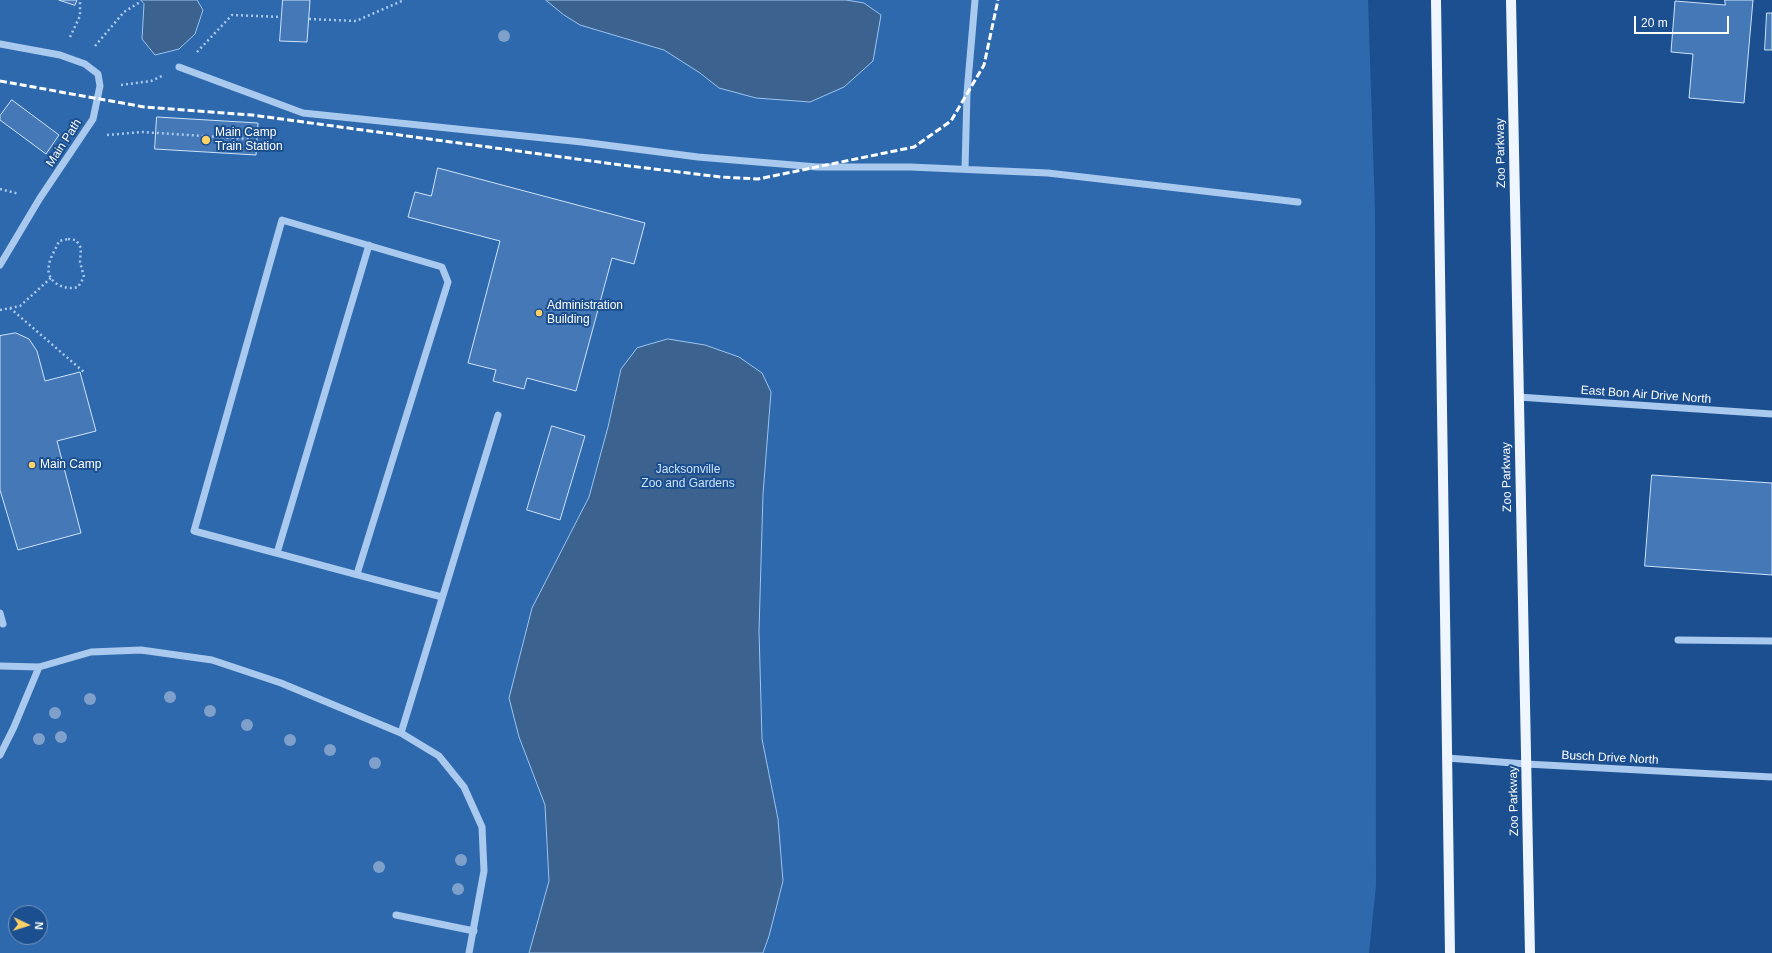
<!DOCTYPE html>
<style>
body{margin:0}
#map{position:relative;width:1772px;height:953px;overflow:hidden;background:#1b4f8f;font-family:Arial,sans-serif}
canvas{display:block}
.north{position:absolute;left:8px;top:905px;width:40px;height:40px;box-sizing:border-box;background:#1b4f8f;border:1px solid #7695bc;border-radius:50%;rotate:94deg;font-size:11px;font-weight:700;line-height:16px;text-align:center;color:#fff}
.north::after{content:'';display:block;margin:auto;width:14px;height:18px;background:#ffd166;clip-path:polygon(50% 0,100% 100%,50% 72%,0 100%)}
.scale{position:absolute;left:1634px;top:16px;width:95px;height:18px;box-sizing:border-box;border:2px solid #fff;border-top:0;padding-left:5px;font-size:12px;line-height:14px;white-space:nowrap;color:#fff;-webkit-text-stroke:3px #1b4f8f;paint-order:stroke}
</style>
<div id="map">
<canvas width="1772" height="953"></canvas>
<div class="north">N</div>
<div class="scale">20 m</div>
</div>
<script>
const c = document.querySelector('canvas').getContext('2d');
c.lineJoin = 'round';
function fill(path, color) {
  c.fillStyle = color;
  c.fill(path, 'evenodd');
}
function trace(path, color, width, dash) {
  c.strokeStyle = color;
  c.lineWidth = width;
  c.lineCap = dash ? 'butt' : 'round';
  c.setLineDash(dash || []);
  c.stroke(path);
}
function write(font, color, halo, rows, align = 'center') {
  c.font = font + ' Arial,sans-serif';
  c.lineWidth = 4;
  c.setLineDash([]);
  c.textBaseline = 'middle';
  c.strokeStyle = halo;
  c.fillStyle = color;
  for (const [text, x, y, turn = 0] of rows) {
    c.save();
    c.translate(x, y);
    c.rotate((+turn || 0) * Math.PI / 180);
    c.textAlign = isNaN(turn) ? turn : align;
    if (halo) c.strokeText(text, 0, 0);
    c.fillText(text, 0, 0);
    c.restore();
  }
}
const green = new Path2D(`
 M 0,0 L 1368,0 L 1375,209 L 1376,885 L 1369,953 L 0,953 ZM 16,913 L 40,913 L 40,937 L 16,937 Z`);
const water = new Path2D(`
 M 141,0 L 197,0 L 203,10 L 195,34 L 179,49 L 155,55 L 142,39 L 144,4 Z
 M 546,0 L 846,0 L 864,3 L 881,15 L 873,61 L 844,87 L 810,102 L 756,98 L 719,88 L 700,73 L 664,50 L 580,25 L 564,15 Z
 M 668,339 L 705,345 L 739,357 L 762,373 L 771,392 L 763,494 L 759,631 L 762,739 L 778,819 L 783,881 L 769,936 L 763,953 L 529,953 L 549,881 L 545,805 L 519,737 L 509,698 L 532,608 L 589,497 L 608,427 L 621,369 L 637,348 Z`);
const building = new Path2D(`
 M 59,0 L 77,0 L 75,5 Z
 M 283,0 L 310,0 L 307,42 L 280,41 Z
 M 1725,0 L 1753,0 L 1744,103 L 1689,98 L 1693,54 L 1671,52 L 1675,1 L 1725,5 Z
 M 1767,13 L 1772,13 L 1772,50 L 1765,50 Z
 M 12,100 L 59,135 L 46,154 L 0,120 L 0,116 Z
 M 157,117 L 258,123 L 256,155 L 155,149 Z
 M 438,168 L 645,223 L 634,264 L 612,258 L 576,391 L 527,378 L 524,389 L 493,381 L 496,370 L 468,363 L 500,241 L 408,217 L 415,192 L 431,196 Z
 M 16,333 L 29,339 L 37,351 L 45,381 L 80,372 L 96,431 L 57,441 L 81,533 L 18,550 L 0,490 L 0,336 Z
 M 552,426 L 585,436 L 560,520 L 527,510 Z
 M 1652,475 L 1772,483 L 1772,575 L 1645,566 Z`);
const path = new Path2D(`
 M 309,19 L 356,21 L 404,0
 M 70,37 L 80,16 L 80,0
 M 95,46 L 124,12 L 140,2
 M 197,52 L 232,15 L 282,17
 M 121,85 L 151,81 L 162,76
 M 107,135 L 142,132 L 250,139
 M 0,189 L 19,194
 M 68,239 L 76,240 L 81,248 L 80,262 L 84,277 L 78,287 C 64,291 45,282 49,265 C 50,257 56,249 59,241 Z
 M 10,308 L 85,373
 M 0,310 L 20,306 L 52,277`);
const minor = new Path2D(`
 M 0,44 L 60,55 L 85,64 L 98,74 L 100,86 L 93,119 L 40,198 L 0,265
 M 179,67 L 303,113 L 582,142 L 698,157 L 817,167 L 910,167 L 1048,173 L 1298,202
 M 965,169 L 967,93 L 975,0
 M 1518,397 L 1772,414
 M 277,553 L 369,245
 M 357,574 L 448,282 L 442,267 L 282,220 L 194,531 C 277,553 359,576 442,597
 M 0,613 L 3,624
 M 1678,640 L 1772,641
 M 0,666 L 39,667 L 91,652 L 141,650 L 212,660 L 281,683 L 401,733 L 439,756 L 464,787 L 482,827 L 484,871 L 469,953
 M 401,733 L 498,415
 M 0,755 L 14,727 L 39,667
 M 1447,758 L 1526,764 L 1772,777
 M 396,915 L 474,931`);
const major = new Path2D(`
 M 1436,0 L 1450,953
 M 1511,0 L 1530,953`);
const rail = new Path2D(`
 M 0,81 L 144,107 L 252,115 L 621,165 L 721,177 L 758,179 L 914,147 L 951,121 L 984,65 L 998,0`);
const trees = [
 [504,36],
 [170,697],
 [90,699],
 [210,711],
 [55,713],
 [247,725],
 [61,737],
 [39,739],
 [290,740],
 [330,750],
 [375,763],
 [461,860],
 [379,867],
 [458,889]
];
const markers = [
 [206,140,5,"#ffd166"],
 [539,313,4,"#ffd166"],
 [32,465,4,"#ffd166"]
];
const poiNames = [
 ["Main Camp",215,133],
 ["Train Station",215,147],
 ["Administration",547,306],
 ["Building",547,320],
 ["Main Camp",40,465]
];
const streetNames = [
 ["Main Path",64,143,-57],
 ["Zoo Parkway",1501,153,-91],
 ["East Bon Air Drive North",1646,395,4],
 ["Zoo Parkway",1507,477,-91],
 ["Busch Drive North",1610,758,3],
 ["Zoo Parkway",1514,801,-91]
];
const parkNames = [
 ["Jacksonville",688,470],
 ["Zoo and Gardens",688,484]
];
fill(green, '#2e69ad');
fill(water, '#3c6290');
trace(water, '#9cc4f0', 1);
fill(building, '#4478b7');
trace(building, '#cfe3fa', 1);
trace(path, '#a9c9ee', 2.5, [2, 3]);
trace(minor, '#a9c9ee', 7);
trace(major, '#f0f6ff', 10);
trace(rail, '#fff', 3, [7, 3]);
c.fillStyle = '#7ea0ca';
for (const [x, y] of trees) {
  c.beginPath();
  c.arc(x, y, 6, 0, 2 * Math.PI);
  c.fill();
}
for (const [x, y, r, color] of markers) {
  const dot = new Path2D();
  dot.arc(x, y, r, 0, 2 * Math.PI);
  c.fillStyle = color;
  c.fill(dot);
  trace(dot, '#1b4f8f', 1.5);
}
write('12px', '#fff', '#1b4f8f', poiNames, 'left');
write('12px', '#fff', '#1b4f8f', streetNames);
write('12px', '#cfe3fa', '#1b4f8f', parkNames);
</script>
